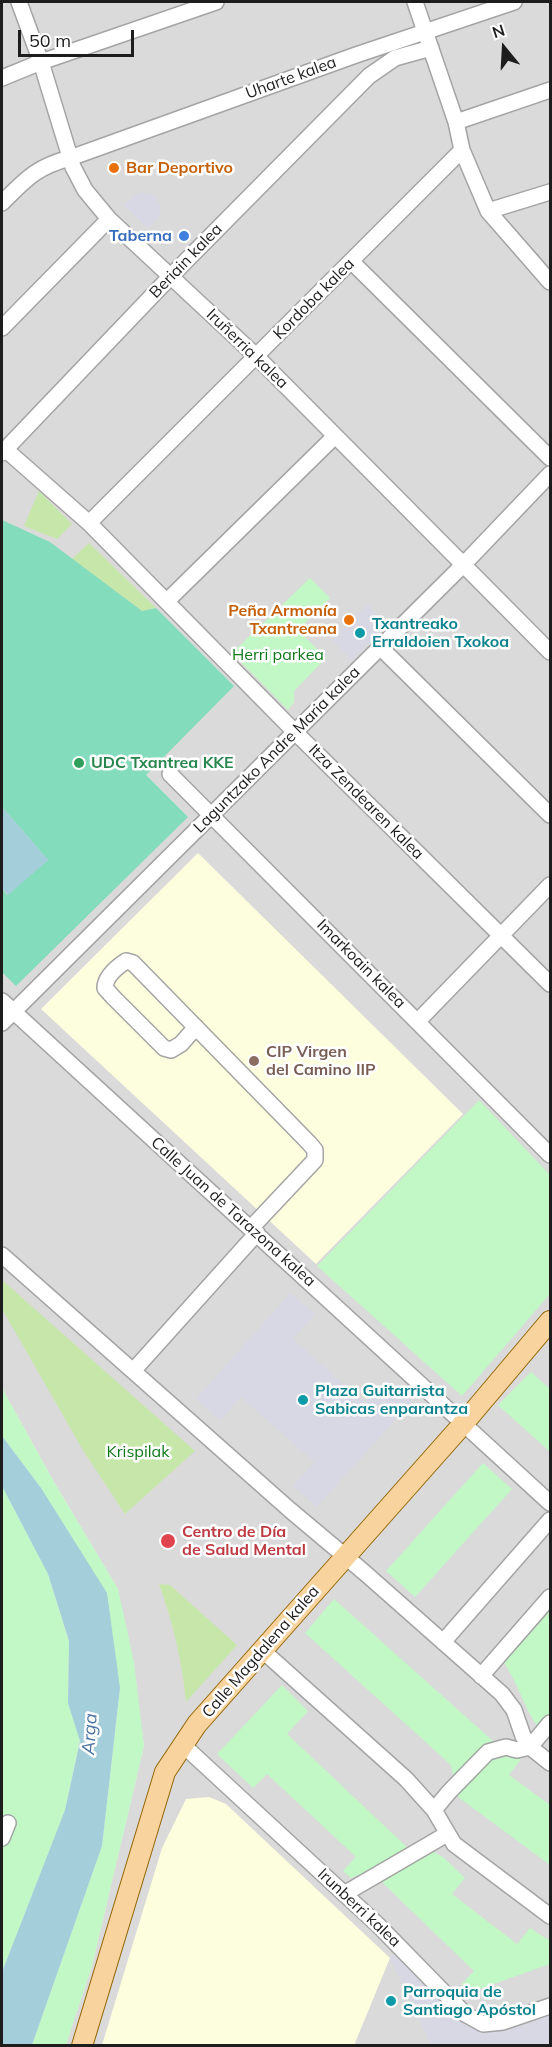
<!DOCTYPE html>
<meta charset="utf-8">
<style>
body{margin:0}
#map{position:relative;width:552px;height:2047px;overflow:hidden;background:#eeebe3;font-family:Mulish,sans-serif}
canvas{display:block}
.frame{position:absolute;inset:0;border:3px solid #1d1d1d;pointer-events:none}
.north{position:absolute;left:474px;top:18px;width:60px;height:60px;-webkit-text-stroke:4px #fff;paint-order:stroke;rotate:342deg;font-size:16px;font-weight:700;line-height:24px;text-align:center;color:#1d1d1d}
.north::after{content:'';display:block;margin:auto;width:21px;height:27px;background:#1d1d1d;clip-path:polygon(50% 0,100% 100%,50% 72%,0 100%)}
.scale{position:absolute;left:18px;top:30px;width:116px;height:27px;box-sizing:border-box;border:3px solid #1d1d1d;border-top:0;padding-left:8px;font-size:18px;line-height:21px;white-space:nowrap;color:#1d1d1d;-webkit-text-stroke:4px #fff;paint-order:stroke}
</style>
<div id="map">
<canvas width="552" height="2047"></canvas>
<div class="frame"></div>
<div class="north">N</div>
<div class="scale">50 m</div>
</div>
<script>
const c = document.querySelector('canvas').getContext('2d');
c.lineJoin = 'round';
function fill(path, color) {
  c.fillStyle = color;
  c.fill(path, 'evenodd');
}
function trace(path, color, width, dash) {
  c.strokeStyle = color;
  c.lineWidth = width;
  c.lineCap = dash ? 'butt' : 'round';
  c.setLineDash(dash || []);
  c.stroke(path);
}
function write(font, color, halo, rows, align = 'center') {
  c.font = font + ' Mulish,sans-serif';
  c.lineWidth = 5;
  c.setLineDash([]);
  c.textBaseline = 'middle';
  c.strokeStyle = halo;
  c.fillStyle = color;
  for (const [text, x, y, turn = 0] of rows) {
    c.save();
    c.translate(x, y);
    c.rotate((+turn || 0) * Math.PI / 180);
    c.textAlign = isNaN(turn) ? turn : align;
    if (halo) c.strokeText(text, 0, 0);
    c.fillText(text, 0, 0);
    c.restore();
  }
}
const residential = new Path2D(`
 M 2,2 L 550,2 L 550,2045 L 66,2045 L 92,1966 L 144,1746 L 118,1589 L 54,1482 L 2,1388 Z`);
const education = new Path2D(`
 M 198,853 L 463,1114 L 316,1264 L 41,1009 Z
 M 209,1797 L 226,1804 L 390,1958 L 355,2043 L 356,2045 L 102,2045 L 162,1848 L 186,1799 Z`);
const grass = new Path2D(`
 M 39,491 L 72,524 L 57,539 L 24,526 Z
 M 89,543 L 156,608 L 142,611 L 72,559 Z
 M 2,1280 L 195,1451 L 125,1514 L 84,1452 L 2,1309 Z
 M 159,1584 L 170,1585 L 237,1645 L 186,1702 C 182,1661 173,1623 159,1584 Z`);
const park = new Path2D(`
 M 310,578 L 330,598 L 304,624 L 307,627 L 301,633 L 326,658 L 294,691 L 294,702 L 288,710 L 232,653 Z
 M 479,1100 L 550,1175 L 550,1294 L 462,1396 L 317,1266 Z
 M 531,1372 L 550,1389 L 550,1452 L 498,1405 Z
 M 2,1388 L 54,1482 L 118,1589 L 134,1662 L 144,1746 L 92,1966 L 66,2045 L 32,2045 L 102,1846 L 120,1688 L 41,1488 L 2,1436 Z
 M 483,1463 L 512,1489 L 415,1597 L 386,1571 Z
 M 2,1486 L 48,1574 L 69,1642 L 68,1703 L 80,1740 L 65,1810 L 2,1972 Z
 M 334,1599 L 493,1741 L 521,1759 L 509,1775 L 550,1805 L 550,1865 L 458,1797 L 451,1765 L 305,1633 Z
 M 550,1605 L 550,1716 L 539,1729 C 524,1708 518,1683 503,1661 Z
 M 282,1685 L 308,1711 L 287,1734 L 409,1849 L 430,1850 L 443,1857 L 465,1878 L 452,1894 L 517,1944 L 530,1928 L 550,1941 L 550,1964 L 474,1991 L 461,1985 L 474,1971 L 385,1885 L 373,1869 L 351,1878 L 343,1871 L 356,1857 L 267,1774 L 253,1788 L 217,1754 Z`);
const pitch = new Path2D(`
 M 2,520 L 50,542 L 142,611 L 156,608 L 234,686 L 146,775 L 188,817 L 16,986 L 2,972 L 2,888 L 7,895 L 48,860 L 2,807 Z`);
const plaza = new Path2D(`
 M 142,192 L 154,195 L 160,204 L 161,211 L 157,219 L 148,229 L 124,205 L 136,194 Z
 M 368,605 L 388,625 L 352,661 L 332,641 Z
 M 290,1293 L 315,1314 L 293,1339 L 365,1403 L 388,1379 L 412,1401 L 317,1507 L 293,1486 L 314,1462 L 241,1397 L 220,1421 L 196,1399 Z
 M 397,1951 L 460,2018 L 480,2031 L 497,2030 L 550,2012 L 550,2045 L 429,2045 L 430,2043 L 390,1958 Z`);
const water = new Path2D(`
 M 2,807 L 48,860 L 8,895 L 2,888 Z
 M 2,1436 L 41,1488 L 107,1593 L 120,1688 L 102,1846 L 32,2045 L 2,2045 L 2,1972 L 65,1810 L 80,1741 L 68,1703 L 69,1641 L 48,1574 L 2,1486 Z`);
const minor = new Path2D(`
 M 19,2 L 41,62 L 73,167 L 85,190 L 109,219 L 256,356 L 550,652
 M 415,2 L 456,122 L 462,150 L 488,211 L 550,282
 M 2,78 L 41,62 L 216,2
 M 456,122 L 550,90
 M 2,203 C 26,179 36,167 70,158 L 356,55 L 514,2
 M 488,211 L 550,192
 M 351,261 L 550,458
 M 2,328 L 109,219
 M 5,449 L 89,523 L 295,732 L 550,984
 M 2,453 L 171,276 L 369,76 L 395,58 L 431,48
 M 89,523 L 462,150
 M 167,601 L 335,436
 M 380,647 L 550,815
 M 170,774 L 550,1155
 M 2,1001 L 550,1503
 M 418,1021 L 550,885
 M 2,1023 L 464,564 L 550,474
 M 196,1027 L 181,1044 L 171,1050 L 164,1048 L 113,997 L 105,988 C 105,977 117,967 126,961 L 133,963 L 309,1143 L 315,1150 L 315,1160 L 251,1228
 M 2,1255 L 290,1510 L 365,1573 L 502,1694 L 514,1710 L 523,1736 L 530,1747 L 550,1763
 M 133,1371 L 257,1233
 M 443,1642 L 550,1520
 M 262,1650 L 406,1779 L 434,1810 L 454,1844 L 550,1916
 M 481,1676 L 550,1597
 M 183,1745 L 378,1925 L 465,2014 L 483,2024 L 503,2022 L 550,2006
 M 434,1810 L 449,1792 L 488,1752 L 506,1747 L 517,1750 L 530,1747 L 550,1723
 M 2,1838 L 8,1823
 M 344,1894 L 447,1834`);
const major = new Path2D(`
 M 82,2046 L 165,1772 L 197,1724 L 463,1424 L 550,1321`);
const markers = [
 [114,168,6,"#e8710a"],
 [184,236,6,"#3f7fe0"],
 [349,620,6,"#e8710a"],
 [360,633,6,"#0f9aa8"],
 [79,763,6,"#2e9e5b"],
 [254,1061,6,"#8d6e63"],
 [303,1400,6,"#0f9aa8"],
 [168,1541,8,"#e0444e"],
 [391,2001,6,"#0f9aa8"]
];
const streetNames = [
 ["Uharte kalea",291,78,-20],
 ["Beriain kalea",186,261,-46],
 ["Kordoba kalea",314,299,-45],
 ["Iruñerria kalea",247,349,44],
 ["Laguntzako Andre Maria kalea",277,750,-45],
 ["Itza Zendearen kalea",366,802,45],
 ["Imarkoain kalea",361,964,45],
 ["Calle Juan de Tarazona kalea",233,1212,42],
 ["Calle Magdalena kalea",261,1652,-49],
 ["Irunberri kalea",359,1908,43]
];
const foodNames = [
 ["Bar Deportivo",126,168],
 ["Peña Armonía",337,611,"right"],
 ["Txantreana",337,629,"right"]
];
const shopNames = [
 ["Taberna",172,236]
];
const cultureNames = [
 ["Txantreako",372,624],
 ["Erraldoien Txokoa",372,642],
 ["Plaza Guitarrista",315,1391],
 ["Sabicas enparantza",315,1409],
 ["Parroquia de",403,1992],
 ["Santiago Apóstol",403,2010]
];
const parkNames = [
 ["Herri parkea",278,655],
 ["Krispilak",138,1452]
];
const leisureNames = [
 ["UDC Txantrea KKE",91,763]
];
const educationNames = [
 ["CIP Virgen",266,1052],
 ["del Camino IIP",266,1070]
];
const healthNames = [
 ["Centro de Día",182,1532],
 ["de Salud Mental",182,1550]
];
const waterNames = [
 ["Arga",90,1734,-86]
];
fill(residential, '#dbdada');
fill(education, '#fdfedd');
fill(grass, '#c7e7aa');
fill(park, '#c1f8c6');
fill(pitch, '#83dcbb');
fill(plaza, '#d8d8e4');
fill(water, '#a5cedb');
trace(minor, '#a4a4a4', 18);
trace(major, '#936604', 22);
trace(minor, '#fff', 15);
trace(major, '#f9d39e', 20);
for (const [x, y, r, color] of markers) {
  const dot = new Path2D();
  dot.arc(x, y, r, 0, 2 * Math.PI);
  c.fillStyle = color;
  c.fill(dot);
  trace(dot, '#fff', 2);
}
write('16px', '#1d1d1d', '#fff', streetNames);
write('bold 16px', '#c56008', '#fff', foodNames, 'left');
write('bold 16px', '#366cbe', '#fff', shopNames, 'right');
write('bold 16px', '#0d838f', '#fff', cultureNames, 'left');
write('16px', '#0e7819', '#fff', parkNames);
write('bold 16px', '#27864d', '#fff', leisureNames, 'left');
write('bold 16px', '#785e54', '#fff', educationNames, 'left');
write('bold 16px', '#be3a42', '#fff', healthNames, 'left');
write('italic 18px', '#4a75a2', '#fff', waterNames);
</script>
